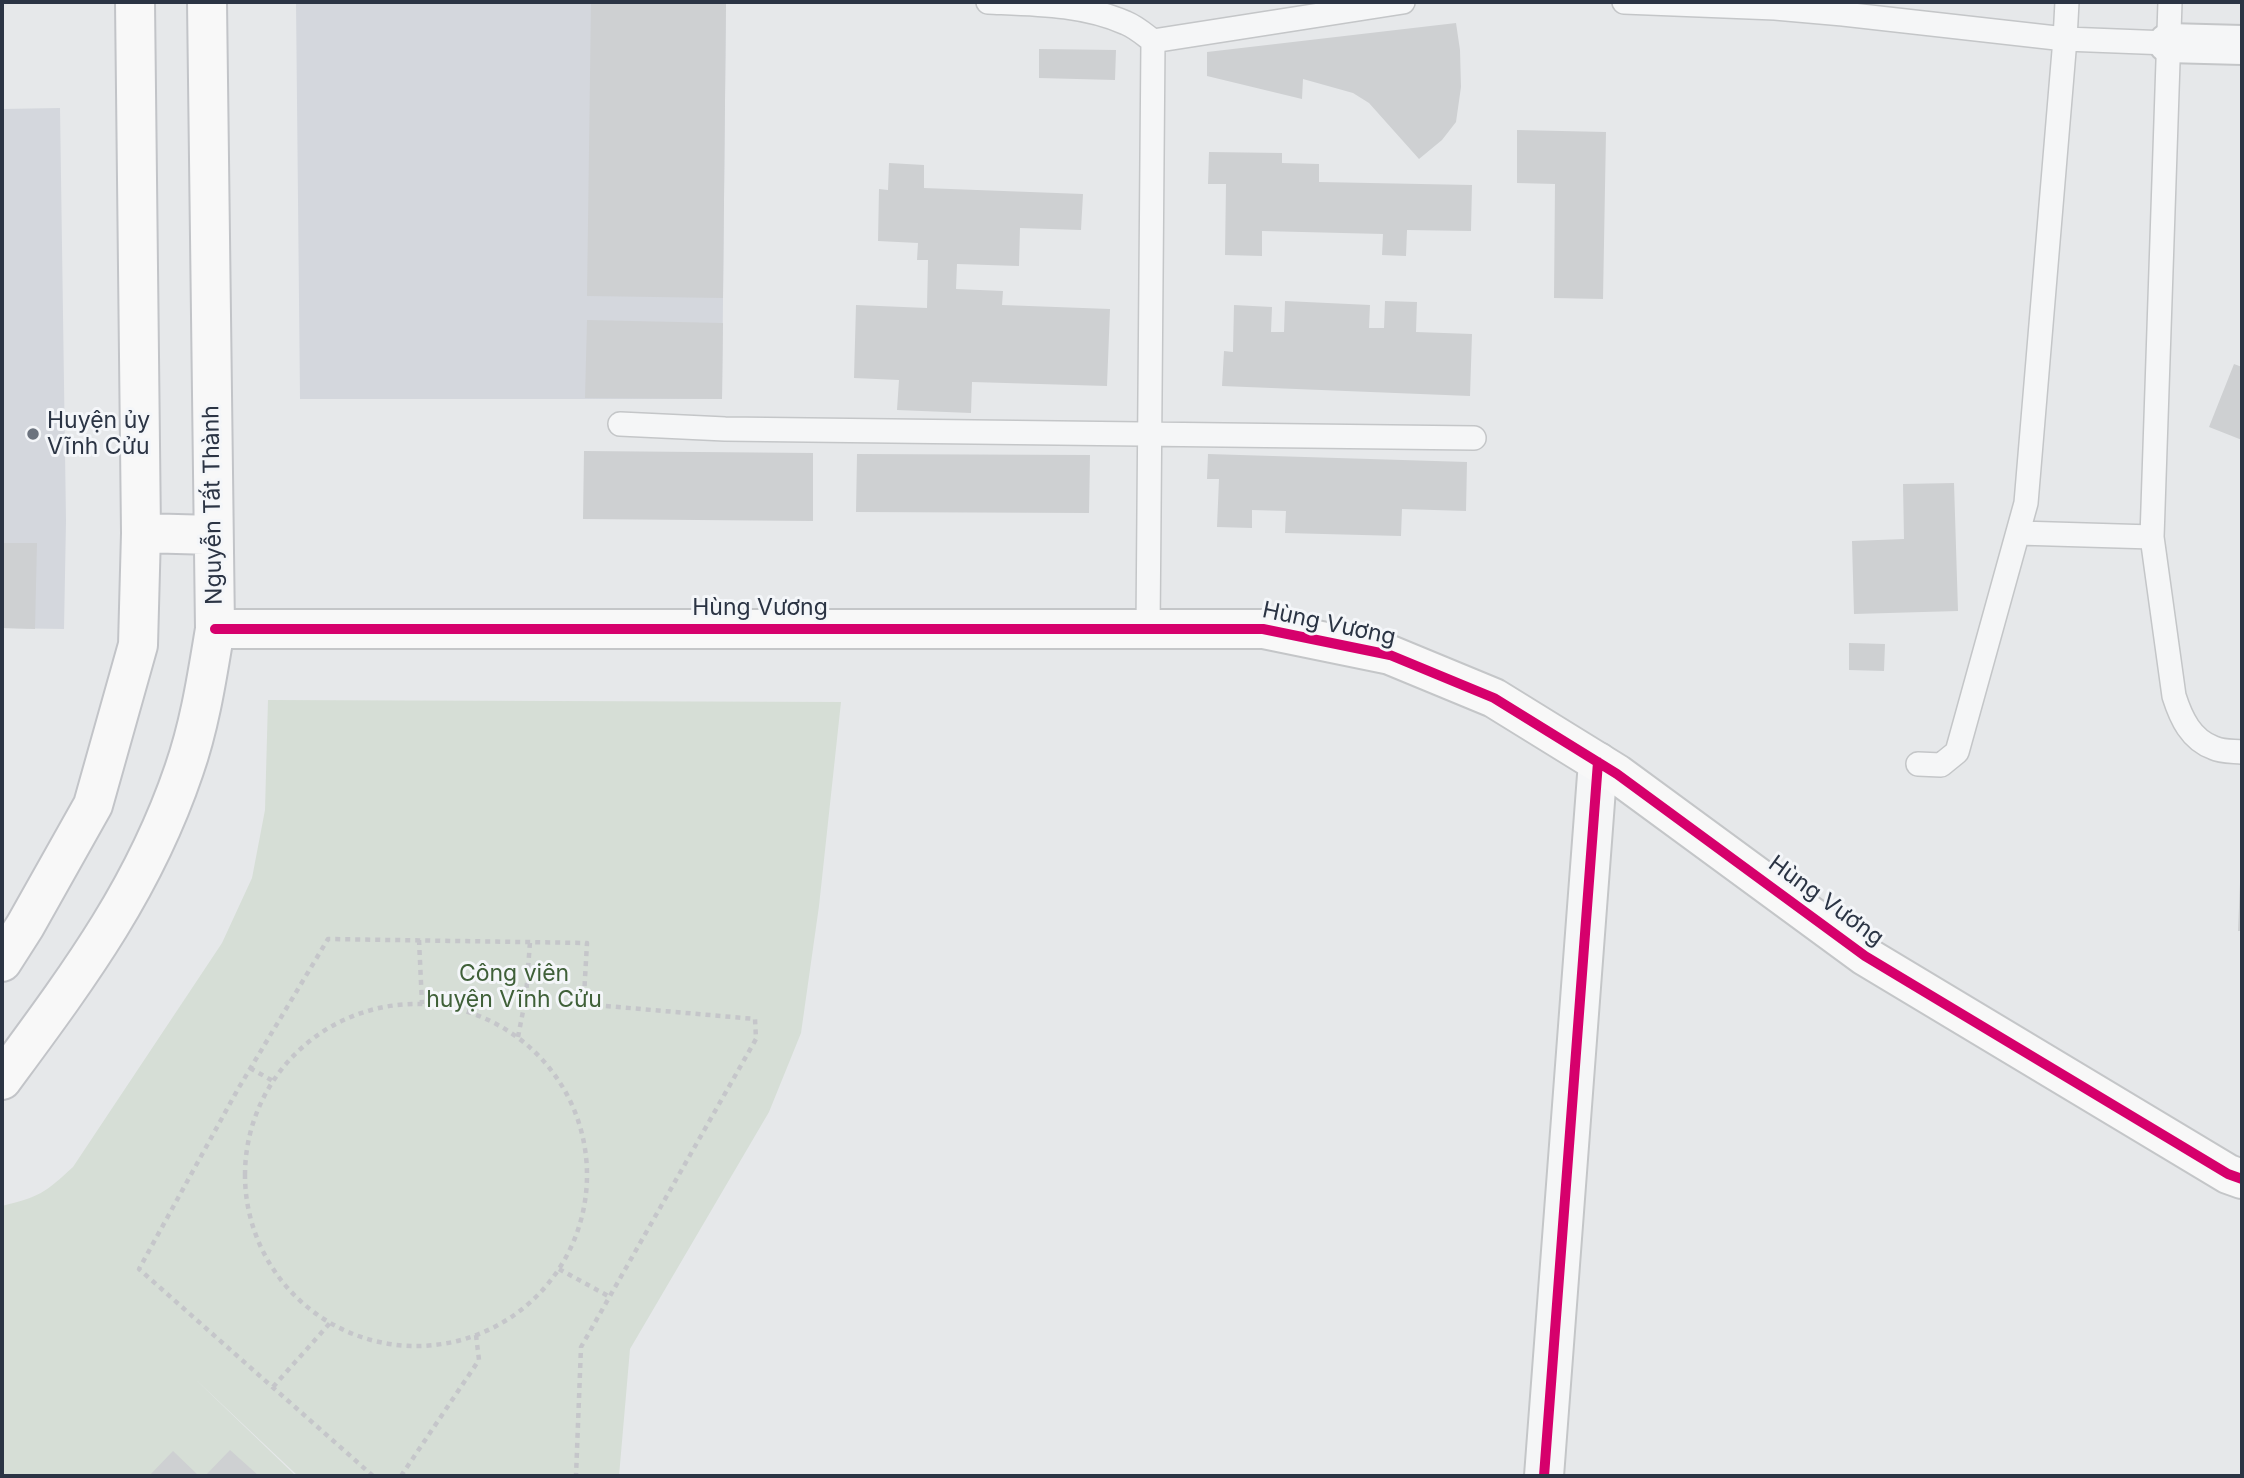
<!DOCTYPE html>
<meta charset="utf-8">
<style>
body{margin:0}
#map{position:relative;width:2244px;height:1478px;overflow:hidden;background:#e6e8ea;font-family:Inter,sans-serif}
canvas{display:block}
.frame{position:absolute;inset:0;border:4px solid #2b3444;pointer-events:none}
</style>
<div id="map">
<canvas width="2244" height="1478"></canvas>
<div class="frame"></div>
</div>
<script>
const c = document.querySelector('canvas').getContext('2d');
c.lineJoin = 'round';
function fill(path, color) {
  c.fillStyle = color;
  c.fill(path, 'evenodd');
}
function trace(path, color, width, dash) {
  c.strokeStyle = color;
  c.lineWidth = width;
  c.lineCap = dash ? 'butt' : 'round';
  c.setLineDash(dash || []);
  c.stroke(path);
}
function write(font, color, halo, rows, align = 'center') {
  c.font = font + ' Inter,sans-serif';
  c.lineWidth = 6;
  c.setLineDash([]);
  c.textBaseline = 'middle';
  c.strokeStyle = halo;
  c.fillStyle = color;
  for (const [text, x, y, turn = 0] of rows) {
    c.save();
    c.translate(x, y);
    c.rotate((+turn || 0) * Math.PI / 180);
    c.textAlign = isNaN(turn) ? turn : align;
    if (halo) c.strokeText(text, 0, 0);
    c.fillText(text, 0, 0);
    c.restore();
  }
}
const built = new Path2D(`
 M 296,2 L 726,2 L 722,399 L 300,399 Z
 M 60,108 L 66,521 L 64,629 L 2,628 L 2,109 Z`);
const green = new Path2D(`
 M 268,700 L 841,702 L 819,906 L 801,1033 L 769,1112 L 630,1349 L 619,1476 L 298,1476 L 192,1376 L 296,1476 L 2,1476 L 2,1206 C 39,1197 45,1193 73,1167 L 222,943 L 252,878 L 265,810 Z`);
const building = new Path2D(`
 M 591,2 L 726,2 L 723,298 L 587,296 Z
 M 1456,23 L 1460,50 L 1461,87 L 1456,122 L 1442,140 L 1419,159 L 1369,103 L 1353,93 L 1303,79 L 1302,99 L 1207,76 L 1207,52 Z
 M 1039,49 L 1116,50 L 1115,80 L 1039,78 Z
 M 1517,130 L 1606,132 L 1603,299 L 1554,298 L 1555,184 L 1517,183 Z
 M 1209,152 L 1282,153 L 1282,163 L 1319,164 L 1319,182 L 1472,185 L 1471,231 L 1407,230 L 1406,256 L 1382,255 L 1383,234 L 1262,231 L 1262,256 L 1225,255 L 1226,184 L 1208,184 Z
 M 889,163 L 924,165 L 924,188 L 1083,194 L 1081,230 L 1020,228 L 1019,266 L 957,264 L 956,289 L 1003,291 L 1002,305 L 1110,309 L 1107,386 L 972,382 L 971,413 L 897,410 L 899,380 L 854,378 L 856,305 L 927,308 L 928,260 L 917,260 L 918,243 L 878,241 L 879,189 L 888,190 Z
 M 1285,301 L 1370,305 L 1369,328 L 1384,328 L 1385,301 L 1417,302 L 1416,332 L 1472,334 L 1470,396 L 1222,386 L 1224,351 L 1233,352 L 1234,305 L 1272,307 L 1271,332 L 1284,332 Z
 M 587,320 L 723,323 L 722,399 L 585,398 Z
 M 2234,364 L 2242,367 L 2242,440 L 2209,427 Z
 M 584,451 L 813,453 L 813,521 L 583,519 Z
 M 857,454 L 1090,455 L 1089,513 L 856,512 Z
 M 1208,454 L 1467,462 L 1466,511 L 1402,509 L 1401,536 L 1285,533 L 1286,511 L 1252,510 L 1252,528 L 1217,527 L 1219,479 L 1207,479 Z
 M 1954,483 L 1958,611 L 1854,614 L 1852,541 L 1904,539 L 1903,484 Z
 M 2,543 L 37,543 L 35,629 L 2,628 Z
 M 1849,643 L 1885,644 L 1884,671 L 1849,670 Z
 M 2240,883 L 2242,883 L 2242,931 L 2238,931 Z
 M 230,1450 L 259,1476 L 205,1476 Z
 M 173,1451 L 199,1476 L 149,1476 Z`);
const path = new Path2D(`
 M 419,940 L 422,1004
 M245 1175a171 171 0 1 1 342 0a171 171 0 1 1-342 0Z
 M 518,1037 L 526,996 L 530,942
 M 250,1068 L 273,1081
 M 559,1269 L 610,1297
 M 273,1387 L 330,1323
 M 373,1476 L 139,1269 L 238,1089 L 328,939 L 587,943 L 584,996 L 595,1005 L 755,1019 L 756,1039 L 581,1347 L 576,1476
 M 401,1476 L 479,1360 L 476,1335`);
const lane = new Path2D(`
 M 988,2 C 1035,4 1083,4 1126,23 C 1136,27 1145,35 1153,41 L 1403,2
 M 1624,2 L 1775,8 L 1843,14 L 2065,39 L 2168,43
 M 2170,2 L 2152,537 L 2174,696 C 2181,718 2191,740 2214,748 C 2222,752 2234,751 2242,752
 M 620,424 L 725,429 L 1474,438
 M 2019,533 L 2152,537
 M 1148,629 L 1153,41
 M 1918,764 L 1941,765 L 1957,752 L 2026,503 L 2065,39 L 2067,2`);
const street = new Path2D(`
 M 2168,43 L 2242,45
 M 1544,1476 L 1598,762`);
const secondary = new Path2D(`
 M 215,629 L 1263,629 L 1390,655 L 1494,698 L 1617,774 L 1865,956 L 2228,1174 L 2242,1179`);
const primary = new Path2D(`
 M 141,533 L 213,535
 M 2,962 L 25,926 L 93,805 L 138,645 L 141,533 L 135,2
 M 2,1080 C 77,978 143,891 184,770 C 200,724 207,677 215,629 L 207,2`);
const cycleway = new Path2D(`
 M 215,629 L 1263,629 L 1390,655 L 1494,698 L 1617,774 L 1865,956 L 2228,1174 L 2242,1179
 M 1544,1476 L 1598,762`);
const markers = [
 [33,434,7,"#6c737e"]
];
const poiNames = [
 ["Huyện ủy",47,421],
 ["Vĩnh Cửu",47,447]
];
const streetNames = [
 ["Nguyễn Tất Thành",213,505,-91],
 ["Hùng Vương",760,608],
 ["Hùng Vương",1329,624,12],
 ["Hùng Vương",1826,901,36]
];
const parkNames = [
 ["Công viên",514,974],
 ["huyện Vĩnh Cửu",514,1000]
];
fill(built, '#d4d7dd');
fill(green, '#d6ded6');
fill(building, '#ced0d2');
trace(lane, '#c4c6c8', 26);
trace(street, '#c4c6c8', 42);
trace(secondary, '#c4c6c8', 42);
trace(primary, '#c2c4c8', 42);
trace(path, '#c5c6ca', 4.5, [5, 5]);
trace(lane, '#f5f6f7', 23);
trace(street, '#f5f6f7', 38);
trace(secondary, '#f8f8f8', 38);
trace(primary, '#f8f8f8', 38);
trace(cycleway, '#d6006c', 10);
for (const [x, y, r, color] of markers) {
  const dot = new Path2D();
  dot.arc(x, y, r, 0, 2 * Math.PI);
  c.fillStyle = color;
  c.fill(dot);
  trace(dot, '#f4f6f9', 2.5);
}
write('23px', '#2b3444', '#f4f6f9', poiNames, 'left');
write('23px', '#2b3444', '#f4f6f9', streetNames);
write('23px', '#3f6038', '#f4f6f9', parkNames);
</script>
